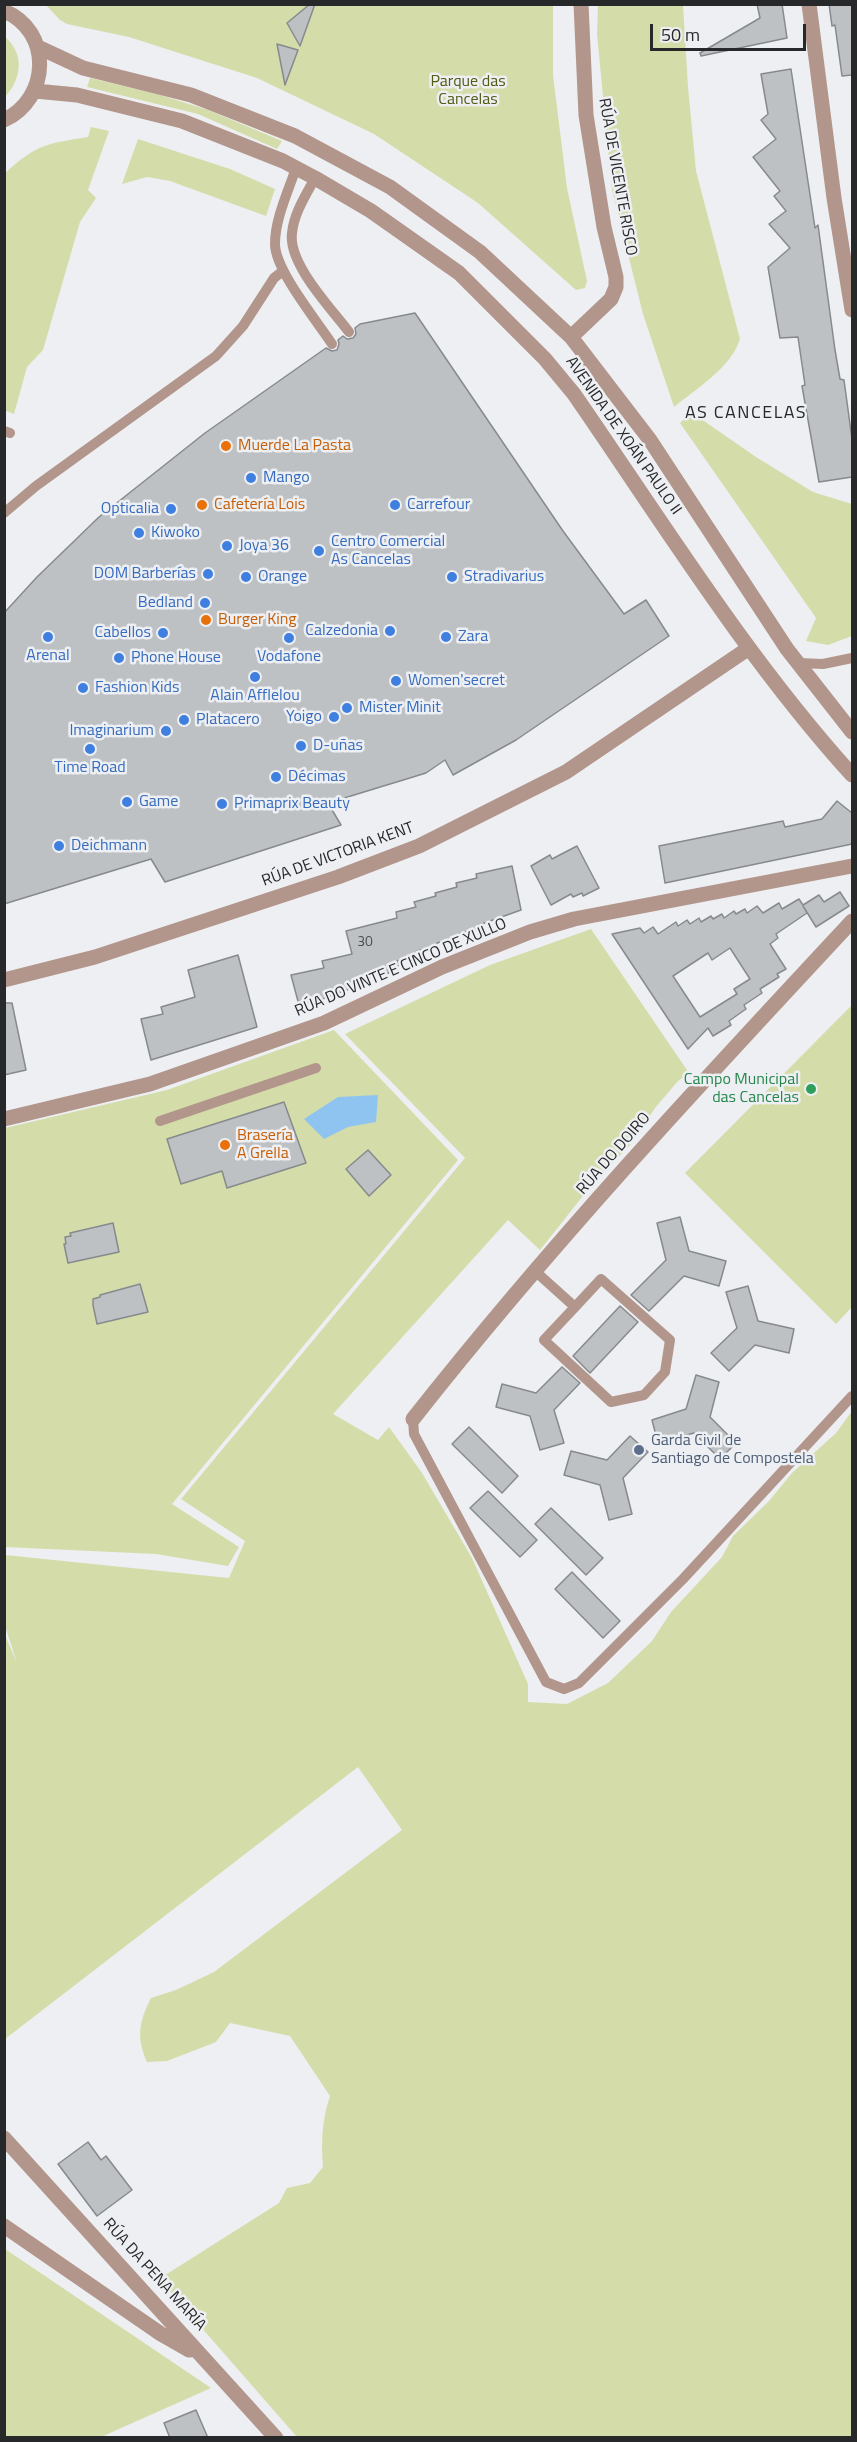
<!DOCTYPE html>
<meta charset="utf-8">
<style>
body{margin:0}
#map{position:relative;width:857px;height:2442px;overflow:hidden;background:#edeff3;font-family:"Titillium Web",sans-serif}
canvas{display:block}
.frame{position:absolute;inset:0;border:6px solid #272829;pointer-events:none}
.scale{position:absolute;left:650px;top:24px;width:156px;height:27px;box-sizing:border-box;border:3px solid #272829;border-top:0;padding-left:8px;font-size:18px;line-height:21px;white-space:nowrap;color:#272829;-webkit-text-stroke:4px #edeff3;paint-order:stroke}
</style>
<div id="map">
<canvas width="857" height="2442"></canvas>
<div class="frame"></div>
<div class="scale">50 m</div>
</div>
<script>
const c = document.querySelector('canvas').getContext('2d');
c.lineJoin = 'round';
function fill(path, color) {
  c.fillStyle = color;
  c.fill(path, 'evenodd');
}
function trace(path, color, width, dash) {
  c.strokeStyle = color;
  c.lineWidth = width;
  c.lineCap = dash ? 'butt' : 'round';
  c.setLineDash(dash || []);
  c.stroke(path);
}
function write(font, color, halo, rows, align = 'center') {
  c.font = font + ' "Titillium Web",sans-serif';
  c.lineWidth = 5;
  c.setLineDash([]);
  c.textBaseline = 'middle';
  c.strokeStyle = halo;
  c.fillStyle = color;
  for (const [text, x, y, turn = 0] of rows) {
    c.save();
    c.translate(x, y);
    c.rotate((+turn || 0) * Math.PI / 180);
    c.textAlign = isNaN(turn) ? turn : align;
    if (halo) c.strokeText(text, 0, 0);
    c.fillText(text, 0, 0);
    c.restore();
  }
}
const green = new Path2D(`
 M 46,5 L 553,5 L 553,75 L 567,188 L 587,281 L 585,288 L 576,290 L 478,203 L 374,134 L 257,78 L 129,37 L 67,24 L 60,20 Z
 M 598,5 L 683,5 L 688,87 L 696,171 L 740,339 C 731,368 697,388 674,407 L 643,314 L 612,190 L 597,34 Z
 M 4,36 C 25,53 22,79 5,97 Z
 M 90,78 L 157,94 L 208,110 L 282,141 L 277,149 L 198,114 L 87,87 Z
 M 91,127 L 109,131 L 88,190 L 96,198 L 80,222 L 43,350 L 27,367 L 14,414 L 4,410 L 5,173 C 37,144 46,144 88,137 Z
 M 138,139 L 230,169 L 275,189 L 266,216 L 170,181 L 147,177 L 122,184 Z
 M 691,412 L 756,457 L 813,492 L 852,504 L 852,636 L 828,645 L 806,641 L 816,618 L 680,423 Z
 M 591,929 L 689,1073 L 678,1081 L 655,1108 L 631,1144 L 594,1182 L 540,1250 L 508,1220 L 333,1414 L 378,1440 L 389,1427 L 422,1473 L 472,1558 L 528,1684 L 528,1702 L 567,1704 L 608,1683 L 652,1641 L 671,1612 L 722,1557 L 733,1536 L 769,1501 L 792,1473 L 836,1433 L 852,1411 L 852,2437 L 297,2437 L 159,2279 L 279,2203 L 287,2188 L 310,2183 L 323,2167 C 321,2141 322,2120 330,2096 L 290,2036 L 230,2023 L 216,2042 L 167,2061 L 147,2062 C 136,2037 139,2022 151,1998 L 176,1990 L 214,1972 L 402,1830 L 358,1767 L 5,2039 L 5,1635 L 17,1663 L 5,1626 L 5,1555 L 229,1578 L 245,1541 L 181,1499 L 465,1158 L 345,1034 L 490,965 Z
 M 852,1005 L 852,1307 L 836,1324 L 685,1173 Z
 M 334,1030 L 458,1160 L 172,1504 L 239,1547 L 228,1566 L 156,1554 L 5,1547 L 5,1128 L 167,1090 Z
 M 5,2249 L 211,2388 L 101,2437 L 5,2437 Z`);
const water = new Path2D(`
 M 378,1095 L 376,1122 L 348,1127 L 324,1139 L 304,1119 L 338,1097 Z`);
const building = new Path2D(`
 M 310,4 L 315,4 L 300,46 L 287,23 Z
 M 757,4 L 782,4 L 787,38 L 701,56 L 700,53 L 760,18 Z
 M 829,4 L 852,4 L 852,75 L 842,76 L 835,25 L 832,26 Z
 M 277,44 L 298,50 L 285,85 Z
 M 791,69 L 815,228 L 818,225 L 835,350 L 840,379 L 844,380 L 852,439 L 852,477 L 819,482 L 802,386 L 805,385 L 798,337 L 780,338 L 768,267 L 790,248 L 769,224 L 786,211 L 774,196 L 780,191 L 753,157 L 776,139 L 761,120 L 768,114 L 761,74 Z
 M 415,313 L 563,531 L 624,614 L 646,600 L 669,636 L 516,740 L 453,775 L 445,760 L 426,773 L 328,803 L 341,825 L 165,882 L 151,859 L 4,904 L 4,613 L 37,577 L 99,517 L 205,433 L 326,348 L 332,351 L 337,350 L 339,344 L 338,340 L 343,336 L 347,339 L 353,338 L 356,334 L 355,328 L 360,324 Z
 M 837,801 L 852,813 L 852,844 L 665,883 L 659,846 L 783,821 L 785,827 L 822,819 Z
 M 577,846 L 599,888 L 583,896 L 582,893 L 573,897 L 571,894 L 551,905 L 531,866 L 550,855 L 552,859 Z
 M 512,866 L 521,910 L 479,925 L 480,928 L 458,934 L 458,937 L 437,943 L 437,946 L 417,951 L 418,956 L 397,961 L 398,966 L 388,969 L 389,973 L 359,980 L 360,985 L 320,1000 L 299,1005 L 291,975 L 324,968 L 322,961 L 352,954 L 346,931 L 397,918 L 396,912 L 416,907 L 414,902 L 436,896 L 435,893 L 457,887 L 456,883 L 477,878 L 476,874 Z
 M 840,892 L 849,906 L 816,927 L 803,906 L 807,913 L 776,934 L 778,938 L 770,944 L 786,969 L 777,974 L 779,977 L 760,989 L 762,993 L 744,1005 L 746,1009 L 729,1021 L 731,1025 L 713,1036 L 708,1028 L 688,1049 L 612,934 L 640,928 L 644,933 L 653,927 L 658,934 L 676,922 L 678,926 L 687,920 L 690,924 L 699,918 L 701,922 L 711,916 L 713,919 L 722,914 L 724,918 L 734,911 L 736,914 L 745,909 L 747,913 L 757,906 L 763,913 L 779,903 L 782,909 L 799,899 L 803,905 L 819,895 L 824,902 ZM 730,948 L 750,979 L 734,989 L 737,994 L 700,1017 L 673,976 L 708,953 L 712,960 Z
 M 238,955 L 257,1027 L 151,1060 L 141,1019 L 163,1014 L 161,1007 L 195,997 L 188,970 Z
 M 4,1003 L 12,1003 L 26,1070 L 4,1075 Z
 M 284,1102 L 306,1163 L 227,1188 L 222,1171 L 181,1184 L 167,1139 Z
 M 368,1150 L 391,1175 L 369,1196 L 346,1169 Z
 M 680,1217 L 689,1251 L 726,1261 L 719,1286 L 684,1276 L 649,1311 L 631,1295 L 666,1260 L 657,1223 Z
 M 113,1223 L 119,1252 L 68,1263 L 64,1244 L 66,1244 L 65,1237 L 71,1236 L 70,1233 Z
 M 140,1284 L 148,1312 L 97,1324 L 93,1305 L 93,1299 L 100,1297 L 100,1295 Z
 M 748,1286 L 758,1321 L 794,1329 L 789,1353 L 755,1345 L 729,1371 L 711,1353 L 737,1328 L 726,1292 Z
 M 620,1306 L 638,1322 L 590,1373 L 573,1356 Z
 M 562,1367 L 580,1383 L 554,1410 L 564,1443 L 540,1450 L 530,1416 L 496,1407 L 502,1384 L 536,1393 Z
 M 696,1375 L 719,1382 L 710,1417 L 736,1443 L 720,1459 L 694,1433 L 658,1443 L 652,1420 L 686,1409 Z
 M 469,1427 L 518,1476 L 502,1493 L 452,1444 Z
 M 630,1436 L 648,1452 L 623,1478 L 632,1514 L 609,1520 L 600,1485 L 564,1475 L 571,1451 L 607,1460 Z
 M 488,1491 L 537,1540 L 520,1557 L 470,1508 Z
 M 551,1508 L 603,1558 L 586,1575 L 535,1524 Z
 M 572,1572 L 620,1621 L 603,1638 L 555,1589 Z
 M 88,2142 L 101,2160 L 106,2156 L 132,2190 L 97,2216 L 58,2164 Z
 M 196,2410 L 208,2438 L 170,2438 L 164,2423 Z`);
const lane = new Path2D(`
 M 296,168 C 288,192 275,219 275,244 C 275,270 317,321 332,344
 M 315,178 C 306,195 294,213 292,233 C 288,264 331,308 349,332
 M 4,431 L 10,433
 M 4,513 L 36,486 L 216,356 L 243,326 L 274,278 L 283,271
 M 799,663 L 823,664 L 852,658
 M 160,1121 L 316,1068
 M 535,1271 L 575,1307 L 544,1340 L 611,1402 L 644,1395 L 665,1372 L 670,1340 L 601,1279 L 575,1307
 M 413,1419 L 414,1434 L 546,1682 L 564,1689 L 579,1683 L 683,1579 L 852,1396`);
const street = new Path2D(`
 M 809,4 L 834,198 L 852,310
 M 4,11 C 53,31 50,99 4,120
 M 38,47 L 83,68 L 191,95 L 295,136 L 390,187 L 480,252 L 571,337 L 650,440 L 787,649 L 852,732
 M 35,91 L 77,95 L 182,121 L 283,161 L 315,178 L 371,211 L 459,273 L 545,359 L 574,394 C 663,523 747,659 852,775
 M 571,337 L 611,299 L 616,287 L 616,277 L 604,227 L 586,115 L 581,4
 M 4,980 L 95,957 L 338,877 L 419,846 L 566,772 L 749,648
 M 4,1119 L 150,1084 L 324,1023 L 442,967 L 530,932 L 574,919 L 852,866
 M 413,1419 C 550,1245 701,1083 852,921
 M 4,2138 L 276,2438
 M 4,2226 L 161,2334 L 189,2350 L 195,2349`);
const markers = [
 [226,446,6,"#e8710a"],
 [251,478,6,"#3f7fe0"],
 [202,505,6,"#e8710a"],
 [395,505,6,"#3f7fe0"],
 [171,509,6,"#3f7fe0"],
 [139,533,6,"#3f7fe0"],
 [227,546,6,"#3f7fe0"],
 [319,551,6,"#3f7fe0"],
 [208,574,6,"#3f7fe0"],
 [246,577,6,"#3f7fe0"],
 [452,577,6,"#3f7fe0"],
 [205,603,6,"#3f7fe0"],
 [206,620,6,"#e8710a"],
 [390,631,6,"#3f7fe0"],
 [163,633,6,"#3f7fe0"],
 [48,637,6,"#3f7fe0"],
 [446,637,6,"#3f7fe0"],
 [289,638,6,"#3f7fe0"],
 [119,658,6,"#3f7fe0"],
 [255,677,6,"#3f7fe0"],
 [396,681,6,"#3f7fe0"],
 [83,688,6,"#3f7fe0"],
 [347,708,6,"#3f7fe0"],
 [334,717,6,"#3f7fe0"],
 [184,720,6,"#3f7fe0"],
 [166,731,6,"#3f7fe0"],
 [301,746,6,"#3f7fe0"],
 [90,749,6,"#3f7fe0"],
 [276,777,6,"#3f7fe0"],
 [127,802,6,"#3f7fe0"],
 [222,804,6,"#3f7fe0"],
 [59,846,6,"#3f7fe0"],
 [811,1089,6,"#2e9e5b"],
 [225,1145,6,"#e8710a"],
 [639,1450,6,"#5c6f8a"]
];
const numberNames = [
 ["30",365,943]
];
const parkNames = [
 ["Parque das",468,82],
 ["Cancelas",468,100]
];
const streetNames = [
 ["RÚA DE VICENTE RISCO",617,177,80],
 ["AVENIDA DE XOÁN PAULO II",623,436,55],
 ["RÚA DE VICTORIA KENT",338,855,-20],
 ["RÚA DO VINTE E CINCO DE XULLO",401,968,-23],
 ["RÚA DO DOIRO",614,1154,-49],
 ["RÚA DA PENA MARÍA",154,2275,48]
];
const foodNames = [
 ["Muerde La Pasta",238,446],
 ["Cafetería Lois",214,505],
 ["Burger King",218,620],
 ["Brasería",237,1136],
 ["A Grella",237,1154]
];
const shopNames = [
 ["Mango",263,478],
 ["Carrefour",407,505],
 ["Opticalia",159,509,"right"],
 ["Kiwoko",151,533],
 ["Centro Comercial",331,542],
 ["As Cancelas",331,560],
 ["Joya 36",239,546],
 ["DOM Barberías",196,574,"right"],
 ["Orange",258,577],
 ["Stradivarius",464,577],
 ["Bedland",193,603,"right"],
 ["Calzedonia",378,631,"right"],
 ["Cabellos",151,633,"right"],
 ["Zara",458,637],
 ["Arenal",48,656,"center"],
 ["Vodafone",289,657,"center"],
 ["Phone House",131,658],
 ["Women'secret",408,681],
 ["Fashion Kids",95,688],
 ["Alain Afflelou",255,696,"center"],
 ["Mister Minit",359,708],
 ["Yoigo",322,717,"right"],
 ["Platacero",196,720],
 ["Imaginarium",154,731,"right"],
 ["D-uñas",313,746],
 ["Time Road",90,768,"center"],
 ["Décimas",288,777],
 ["Game",139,802],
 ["Primaprix Beauty",234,804],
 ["Deichmann",71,846]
];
const leisureNames = [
 ["Campo Municipal",799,1080],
 ["das Cancelas",799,1098]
];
const serviceNames = [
 ["Garda Civil de",651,1441],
 ["Santiago de Compostela",651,1459]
];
const neighbourhoodNames = [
 ["AS CANCELAS",746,414]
];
fill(green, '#d4dda9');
fill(water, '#8fc4f1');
fill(building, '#bec1c4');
trace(building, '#878a8d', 1.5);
trace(lane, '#b2958b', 10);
trace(street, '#b2958b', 15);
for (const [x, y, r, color] of markers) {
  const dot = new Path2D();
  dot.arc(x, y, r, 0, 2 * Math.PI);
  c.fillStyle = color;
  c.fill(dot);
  trace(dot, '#edeff3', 2);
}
write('14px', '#4d4e50', null, numberNames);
write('16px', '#535b14', '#edeff3', parkNames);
write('16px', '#272829', '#edeff3', streetNames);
write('16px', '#c56008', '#edeff3', foodNames, 'left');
write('16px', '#366cbe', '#edeff3', shopNames, 'left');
write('16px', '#27864d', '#edeff3', leisureNames, 'right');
write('16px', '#4e5e75', '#edeff3', serviceNames, 'left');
c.letterSpacing = '1.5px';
write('18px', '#272829', '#edeff3', neighbourhoodNames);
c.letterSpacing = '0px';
</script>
